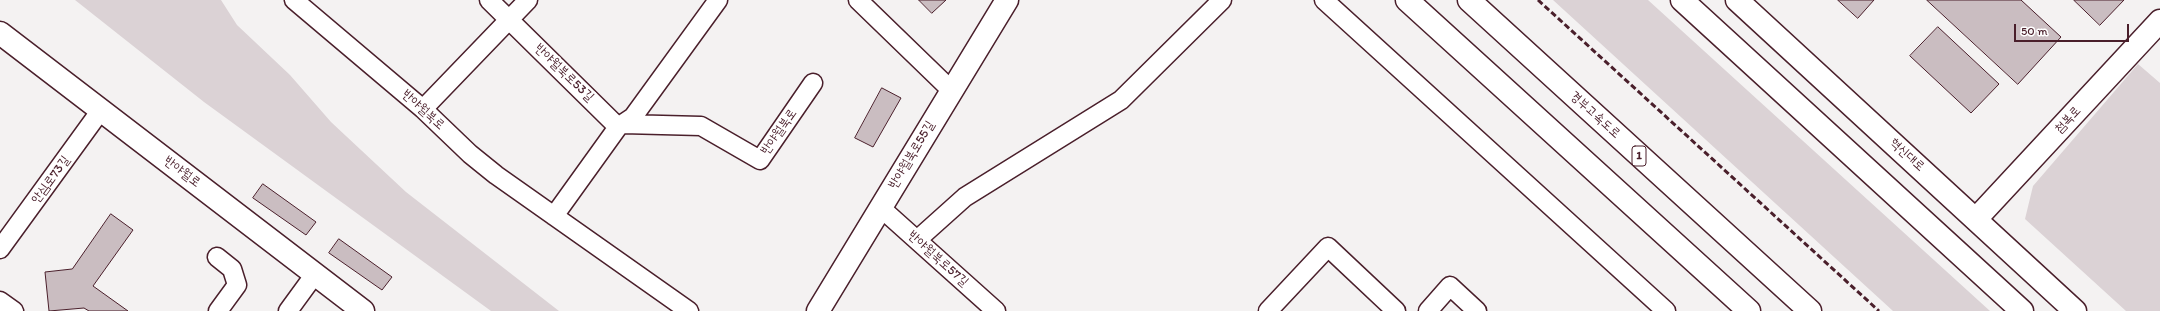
<!DOCTYPE html>
<meta charset="utf-8">
<style>
body{margin:0}
#map{position:relative;width:2160px;height:311px;overflow:hidden;background:#f4f2f2;font-family:Itim,sans-serif}
canvas{display:block}
.scale{position:absolute;left:2014px;top:24px;width:115px;height:18px;box-sizing:border-box;border:2px solid #4a1f2b;border-top:0;padding-left:5px;font-size:12px;line-height:14px;white-space:nowrap;color:#4a1f2b;-webkit-text-stroke:3px #fff;paint-order:stroke}
</style>
<div id="map">
<canvas width="2160" height="311"></canvas>
<div class="scale">50 m</div>
</div>
<script>
const c = document.querySelector('canvas').getContext('2d');
c.lineJoin = 'round';
function fill(path, color) {
  c.fillStyle = color;
  c.fill(path, 'evenodd');
}
function trace(path, color, width, dash) {
  c.strokeStyle = color;
  c.lineWidth = width;
  c.lineCap = dash ? 'butt' : 'round';
  c.setLineDash(dash || []);
  c.stroke(path);
}
function write(font, color, halo, rows, align = 'center') {
  c.font = font + ' Itim,"Poor Story",sans-serif';
  c.lineWidth = 4;
  c.setLineDash([]);
  c.textBaseline = 'middle';
  c.strokeStyle = halo;
  c.fillStyle = color;
  for (const [text, x, y, turn = 0] of rows) {
    c.save();
    c.translate(x, y);
    c.rotate((+turn || 0) * Math.PI / 180);
    c.textAlign = isNaN(turn) ? turn : align;
    if (halo) c.strokeText(text, 0, 0);
    c.fillText(text, 0, 0);
    c.restore();
  }
}
const green = new Path2D(`
 M 75,0 L 221,0 L 237,25 L 290,75 L 331,122 L 406,192 L 559,311 L 491,311 L 204,102 Z
 M 1553,0 L 1648,0 L 1990,311 L 1893,311 Z
 M 2138,64 L 2160,83 L 2160,311 L 2126,311 L 2025,219 L 2033,186 Z`);
const building = new Path2D(`
 M 919,0 L 946,0 L 932,13 Z
 M 1838,0 L 1874,0 L 1858,18 Z
 M 1927,0 L 2021,0 L 2061,37 L 2018,84 Z
 M 2074,0 L 2124,0 L 2100,25 Z
 M 1938,27 L 1999,84 L 1971,113 L 1910,56 Z
 M 882,88 L 901,98 L 873,147 L 855,138 Z
 M 263,184 L 316,222 L 306,235 L 253,198 Z
 M 111,214 L 133,230 L 93,286 L 128,311 L 89,311 L 84,308 L 49,311 L 45,272 L 72,269 Z
 M 339,239 L 392,277 L 382,290 L 329,253 Z`);
const minor = new Path2D(`
 M 294,0 L 423,109 L 470,154 L 496,175 L 689,311
 M 489,0 L 618,127
 M 858,0 L 952,91
 M 1324,0 L 1666,311
 M 423,109 L 528,0
 M 623,124 L 701,126 L 760,160 L 813,83
 M 881,208 L 996,311
 M 554,216 L 618,127 L 633,117 L 718,0
 M 917,240 L 965,197 L 1121,100 L 1222,0
 M 0,249 L 101,110
 M 217,257 L 232,269 L 237,285 L 218,311
 M 0,301 L 14,311
 M 288,311 L 315,274
 M 1268,311 L 1328,247 L 1396,311
 M 1428,311 L 1450,286 L 1477,311`);
const tertiary = new Path2D(`
 M 1976,219 L 2160,21
 M 818,311 L 1007,0`);
const secondary = new Path2D(`
 M 1682,0 L 2022,311
 M 1737,0 L 2075,311
 M 0,33 L 363,311`);
const motorway = new Path2D(`
 M 1407,0 L 1749,311
 M 1469,0 L 1810,311`);
const rail = new Path2D(`
 M 1538,0 L 1879,311`);
const shields = [
 [1639,156,14]
];
const shieldNames = [
 ["1",1639,156]
];
const streetNames = [
 ["반야월북로53길",564,73,44],
 ["반야월북로",423,110,42],
 ["경부고속도로",1595,115,42],
 ["첨복로",2068,120,-47],
 ["반야월북로",779,132,-55],
 ["반야월북로55길",912,155,-59],
 ["혁신대로",1907,155,42],
 ["반야월로",182,172,37],
 ["안심로73길",51,180,-54],
 ["반야월북로57길",938,259,42]
];
fill(green, '#dbd2d5');
fill(building, '#cabdc1');
trace(building, '#4a1f2b', 1);
trace(minor, '#4a1f2b', 21);
trace(tertiary, '#4a1f2b', 25);
trace(secondary, '#4a1f2b', 25);
trace(motorway, '#4a1f2b', 25);
trace(minor, '#fff', 18);
trace(tertiary, '#fff', 22);
trace(secondary, '#fff', 22);
trace(motorway, '#fff', 22);
trace(rail, '#4a1f2b', 3, [6, 3]);
for (const [x, y, w] of shields) {
  const box = new Path2D();
  box.roundRect(x - w / 2, y - 10, w, 20, 3);
  c.fillStyle = '#fff';
  c.fill(box);
  trace(box, '#4a1f2b', 1);
}
write('bold 12px', '#4a1f2b', null, shieldNames);
write('13px', '#4a1f2b', '#fff', streetNames);
</script>
